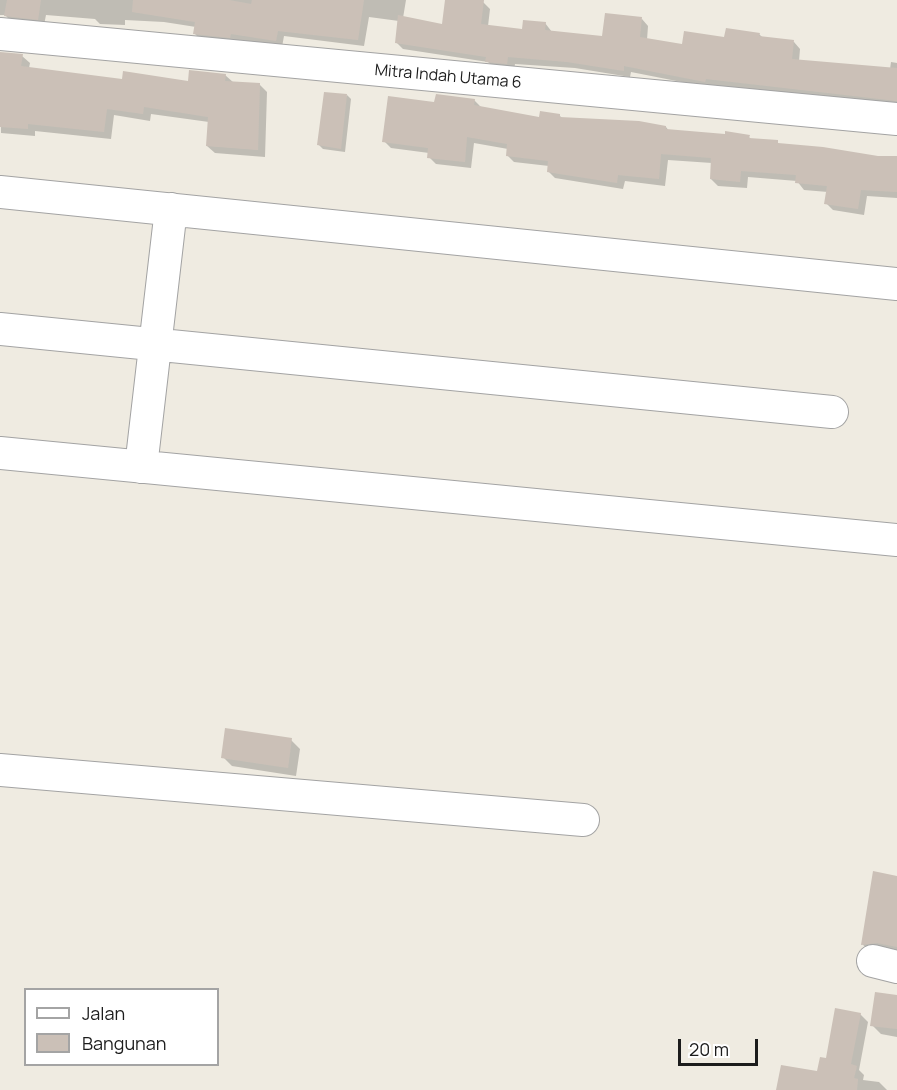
<!DOCTYPE html>
<style>
body{margin:0}
#map{position:relative;width:897px;height:1090px;overflow:hidden;background:#efebe1;font-family:Manrope,sans-serif}
canvas{display:block}
.legend{position:absolute;left:24px;top:988px;width:195px;height:78px;box-sizing:border-box;background:#fff;border:2px solid #a4a4a4;margin:0;padding:8px 10px;list-style:none;font-size:18px;color:#1c1c1c}
.legend li{display:flex;align-items:center;gap:12px;height:30px}
.legend b{width:30px;border:2px solid #a4a4a4}
.scale{position:absolute;left:678px;top:1039px;width:80px;height:27px;box-sizing:border-box;border:3px solid #1c1c1c;border-top:0;padding-left:8px;font-size:18px;line-height:21px;white-space:nowrap;color:#1c1c1c;-webkit-text-stroke:4px #fff;paint-order:stroke}
</style>
<div id="map">
<canvas width="897" height="1090"></canvas>
<ul class="legend">
<li><b style="height:8px;background:#fff"></b>Jalan</li>
<li><b style="height:16px;background:#cbc0b7"></b>Bangunan</li>
</ul>
<div class="scale">20 m</div>
</div>
<script>
const c = document.querySelector('canvas').getContext('2d');
c.lineJoin = 'round';
function fill(path, color) {
  c.fillStyle = color;
  c.fill(path, 'evenodd');
}
function trace(path, color, width, dash) {
  c.strokeStyle = color;
  c.lineWidth = width;
  c.lineCap = dash ? 'butt' : 'round';
  c.setLineDash(dash || []);
  c.stroke(path);
}
function write(font, color, halo, rows, align = 'center') {
  c.font = font + ' Manrope,sans-serif';
  c.lineWidth = 4.5;
  c.setLineDash([]);
  c.textBaseline = 'middle';
  c.strokeStyle = halo;
  c.fillStyle = color;
  for (const [text, x, y, turn = 0] of rows) {
    c.save();
    c.translate(x, y);
    c.rotate((+turn || 0) * Math.PI / 180);
    c.textAlign = isNaN(turn) ? turn : align;
    if (halo) c.strokeText(text, 0, 0);
    c.fillText(text, 0, 0);
    c.restore();
  }
}
const shadow = new Path2D(`
 M 0,0 L 406,0 L 403,18 L 444,26 L 447,0 L 463,0 L 483,2 L 490,9 L 488,26 L 523,31 L 545,23 L 552,32 L 603,38 L 642,19 L 648,26 L 647,40 L 683,46 L 759,34 L 763,38 L 794,42 L 800,49 L 799,61 L 890,69 L 891,62 L 897,63 L 897,106 L 712,85 L 712,88 L 631,72 L 630,77 L 575,68 L 515,64 L 514,70 L 494,68 L 488,62 L 403,49 L 396,42 L 399,21 L 369,17 L 364,46 L 284,36 L 282,47 L 237,40 L 236,44 L 201,40 L 195,34 L 196,27 L 164,22 L 125,20 L 125,25 L 100,24 L 95,19 L 46,15 L 44,25 L 12,22 L 5,15 L 0,15 Z
 M 0,54 L 22,56 L 30,63 L 29,68 L 123,81 L 189,82 L 225,75 L 234,83 L 259,84 L 267,92 L 265,157 L 215,153 L 207,146 L 209,122 L 151,114 L 150,121 L 114,115 L 111,139 L 35,131 L 35,136 L 1,133 Z
 M 347,95 L 351,99 L 345,152 L 323,149 L 318,144 Z
 M 474,100 L 481,107 L 540,119 L 559,115 L 563,119 L 666,127 L 669,131 L 749,137 L 752,140 L 777,142 L 780,145 L 897,159 L 897,198 L 867,196 L 864,215 L 833,210 L 826,203 L 828,192 L 804,190 L 797,181 L 748,177 L 747,188 L 718,186 L 711,179 L 712,163 L 668,160 L 665,186 L 625,181 L 623,189 L 555,178 L 548,171 L 549,166 L 514,162 L 507,155 L 508,149 L 474,143 L 471,168 L 436,164 L 429,157 L 429,153 L 391,148 L 384,141 L 436,104 Z
 M 291,740 L 300,749 L 296,776 L 232,766 L 223,757 Z
 M 897,878 L 897,953 L 871,952 L 862,944 Z
 M 897,997 L 897,1037 L 881,1034 L 872,1025 Z
 M 860,1014 L 868,1022 L 859,1070 L 864,1075 L 863,1080 L 879,1082 L 887,1090 L 778,1090 L 818,1073 Z`);
const building = new Path2D(`
 M 7,0 L 41,0 L 38,20 L 4,16 Z
 M 133,0 L 229,0 L 251,4 L 252,0 L 364,0 L 358,40 L 278,31 L 276,41 L 231,34 L 230,38 L 193,34 L 195,22 L 132,12 Z
 M 445,0 L 484,0 L 481,24 L 522,29 L 523,20 L 546,22 L 545,30 L 602,36 L 605,13 L 642,17 L 640,37 L 682,44 L 684,31 L 724,37 L 726,28 L 760,33 L 759,36 L 794,40 L 792,59 L 897,68 L 897,101 L 706,79 L 705,82 L 624,66 L 624,71 L 567,62 L 508,57 L 507,64 L 485,62 L 486,57 L 395,43 L 398,15 L 442,24 Z
 M 0,52 L 23,54 L 21,66 L 122,79 L 123,71 L 188,81 L 189,70 L 226,74 L 225,81 L 260,83 L 258,150 L 206,146 L 208,117 L 144,107 L 143,114 L 107,109 L 104,132 L 28,124 L 28,129 L 0,127 Z
 M 324,92 L 347,94 L 341,149 L 317,145 Z
 M 436,94 L 475,99 L 474,105 L 539,117 L 540,111 L 560,114 L 560,117 L 639,121 L 666,126 L 666,129 L 725,134 L 725,131 L 750,135 L 749,138 L 778,140 L 778,143 L 823,147 L 878,156 L 897,156 L 897,192 L 861,190 L 858,209 L 824,204 L 827,186 L 795,183 L 796,175 L 741,171 L 740,182 L 710,179 L 711,158 L 661,154 L 659,179 L 618,175 L 617,183 L 547,172 L 548,161 L 506,156 L 507,144 L 467,137 L 465,162 L 427,158 L 428,148 L 382,142 L 388,96 L 434,102 Z
 M 225,728 L 292,738 L 288,768 L 221,758 Z
 M 873,871 L 897,876 L 897,947 L 877,943 L 861,945 Z
 M 875,992 L 897,995 L 897,1029 L 870,1026 Z
 M 835,1008 L 861,1013 L 851,1064 L 857,1066 L 854,1078 L 858,1079 L 857,1090 L 776,1090 L 781,1065 L 817,1071 L 820,1057 L 826,1058 Z`);
const minor = new Path2D(`
 M 0,34 L 897,119
 M 0,192 L 897,284
 M 0,329 L 832,412
 M 0,453 L 897,540
 M 141,467 L 171,209
 M 0,770 L 583,820
 M 873,961 L 897,967`);
const streetNames = [
 ["Mitra Indah Utama 6",448,77,5]
];
fill(shadow, '#0003');
fill(building, '#cbc0b7');
trace(minor, '#a3a3a3', 34);
trace(minor, '#fff', 32);
write('16px', '#1c1c1c', '#fff', streetNames);
</script>
